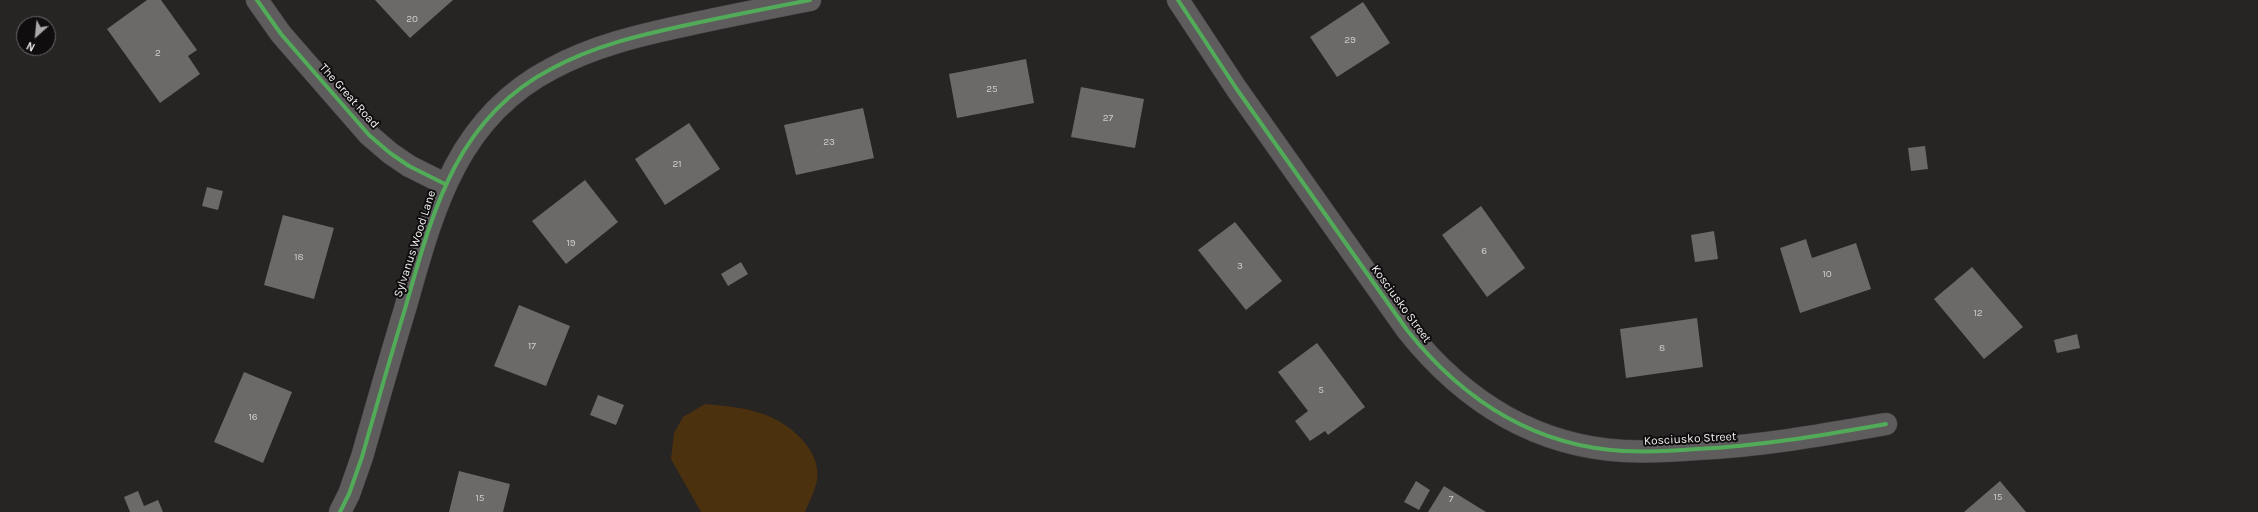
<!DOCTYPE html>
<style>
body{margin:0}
#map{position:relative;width:2258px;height:512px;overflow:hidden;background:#272424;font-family:Karla,sans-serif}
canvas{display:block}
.north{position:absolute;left:16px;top:16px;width:40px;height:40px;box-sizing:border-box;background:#0f0d0d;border:1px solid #6a6767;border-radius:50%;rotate:207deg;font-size:11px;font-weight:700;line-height:16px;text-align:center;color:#f2efef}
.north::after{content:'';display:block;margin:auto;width:14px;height:18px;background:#aba8a8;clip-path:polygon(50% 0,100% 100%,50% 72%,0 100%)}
</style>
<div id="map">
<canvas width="2258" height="512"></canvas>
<div class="north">N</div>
</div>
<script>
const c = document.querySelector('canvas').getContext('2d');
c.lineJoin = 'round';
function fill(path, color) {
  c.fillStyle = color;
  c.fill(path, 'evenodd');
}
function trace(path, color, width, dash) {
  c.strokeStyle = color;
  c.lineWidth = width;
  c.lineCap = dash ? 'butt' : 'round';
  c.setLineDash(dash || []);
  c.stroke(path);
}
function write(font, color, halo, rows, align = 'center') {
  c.font = font + ' Karla,sans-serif';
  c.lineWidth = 4;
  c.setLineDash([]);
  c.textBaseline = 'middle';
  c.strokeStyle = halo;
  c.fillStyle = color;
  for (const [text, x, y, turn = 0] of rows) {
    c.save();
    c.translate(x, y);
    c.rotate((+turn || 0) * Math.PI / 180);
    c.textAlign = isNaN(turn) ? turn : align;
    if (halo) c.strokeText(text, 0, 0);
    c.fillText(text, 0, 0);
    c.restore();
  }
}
const green = new Path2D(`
 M 705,404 C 725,406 744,407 763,414 C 788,422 822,450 817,480 C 815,491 809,502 805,512 L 701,512 L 671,459 L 674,433 L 683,417 Z`);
const building = new Path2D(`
 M 147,0 L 161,0 L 197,50 L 188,56 L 200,74 L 160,103 L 107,29 Z
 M 375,0 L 453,0 L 410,38 Z
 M 1363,2 L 1390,43 L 1337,77 L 1310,37 Z
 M 1026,59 L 1034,103 L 957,118 L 949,74 Z
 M 1081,87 L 1144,99 L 1135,148 L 1071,137 Z
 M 863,108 L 874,158 L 796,175 L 784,125 Z
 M 689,123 L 720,169 L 665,205 L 635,159 Z
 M 1925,146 L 1928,169 L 1911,171 L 1908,148 Z
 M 585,180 L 618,222 L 566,264 L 532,221 Z
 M 207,187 L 223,191 L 218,210 L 202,206 Z
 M 1481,206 L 1525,268 L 1487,297 L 1442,235 Z
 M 283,215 L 334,228 L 314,299 L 264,285 Z
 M 1235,222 L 1282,281 L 1246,310 L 1198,250 Z
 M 1714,231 L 1718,259 L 1695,262 L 1691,235 Z
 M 1806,239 L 1812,258 L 1856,243 L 1871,289 L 1800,313 L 1780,248 Z
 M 741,262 L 748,274 L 728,286 L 721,274 Z
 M 1972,267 L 2023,327 L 1984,359 L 1934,299 Z
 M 519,305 L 570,326 L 546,386 L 494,366 Z
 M 1697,318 L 1703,367 L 1626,378 L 1620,329 Z
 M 2077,334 L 2080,348 L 2057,353 L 2054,340 Z
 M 1317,343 L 1365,407 L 1328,435 L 1325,431 L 1310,441 L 1295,421 L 1308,411 L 1278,372 Z
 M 244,372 L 292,392 L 263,463 L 214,442 Z
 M 598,395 L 624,405 L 616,425 L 590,415 Z
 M 459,471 L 510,484 L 503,512 L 449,512 Z
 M 1416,481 L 1430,490 L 1419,510 L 1404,502 Z
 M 2000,481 L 2026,512 L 1964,512 Z
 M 1444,486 L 1486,512 L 1428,512 Z
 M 138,491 L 144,506 L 158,500 L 163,512 L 130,512 L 124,497 Z`);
const minor = new Path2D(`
 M 257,0 L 281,34 L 369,135 L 390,153 L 409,166 L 445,184
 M 1178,0 L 1236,88 L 1407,330 C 1462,399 1533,446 1624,451 C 1648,452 1673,451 1697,449 C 1761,446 1823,435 1886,424
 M 340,512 L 349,494 L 362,457 C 376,408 390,358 405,309 C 432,214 455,119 551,69 C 593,46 640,35 687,25 C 728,16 769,8 810,0`);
const cycleway = new Path2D(`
 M 257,0 L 281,34 L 369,135 L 390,153 L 409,166 L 445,184
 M 1178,0 L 1236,88 L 1407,330 C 1462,399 1533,446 1624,451 C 1648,452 1673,451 1697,449 C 1761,446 1823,435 1886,424
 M 340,512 L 349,494 L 362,457 C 376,408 390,358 405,309 C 432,214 455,119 551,69 C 593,46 640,35 687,25 C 728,16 769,8 810,0`);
const numberNames = [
 ["20",412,19],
 ["29",1350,40],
 ["2",158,53],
 ["25",992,89],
 ["27",1108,118],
 ["23",829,142],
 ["21",677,164],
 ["19",571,243],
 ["6",1484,251],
 ["18",299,257],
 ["3",1240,266],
 ["10",1827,274],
 ["12",1978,313],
 ["17",532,346],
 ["8",1662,348],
 ["5",1321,390],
 ["16",253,417],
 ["15",1998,497],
 ["15",480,498],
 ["7",1451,499]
];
const streetNames = [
 ["The Great Road",349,96,48],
 ["Sylvanus Wood Lane",415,244,-72],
 ["Kosciusko Street",1401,304,54],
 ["Kosciusko Street",1690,439,-3]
];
fill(green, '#4c310e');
fill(building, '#6c6969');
trace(minor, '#454242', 23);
trace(minor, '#5e5c5c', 22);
trace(cycleway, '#51ab58', 4);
write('10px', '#d0cece', null, numberNames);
write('12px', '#f2efef', '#0f0d0d', streetNames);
</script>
